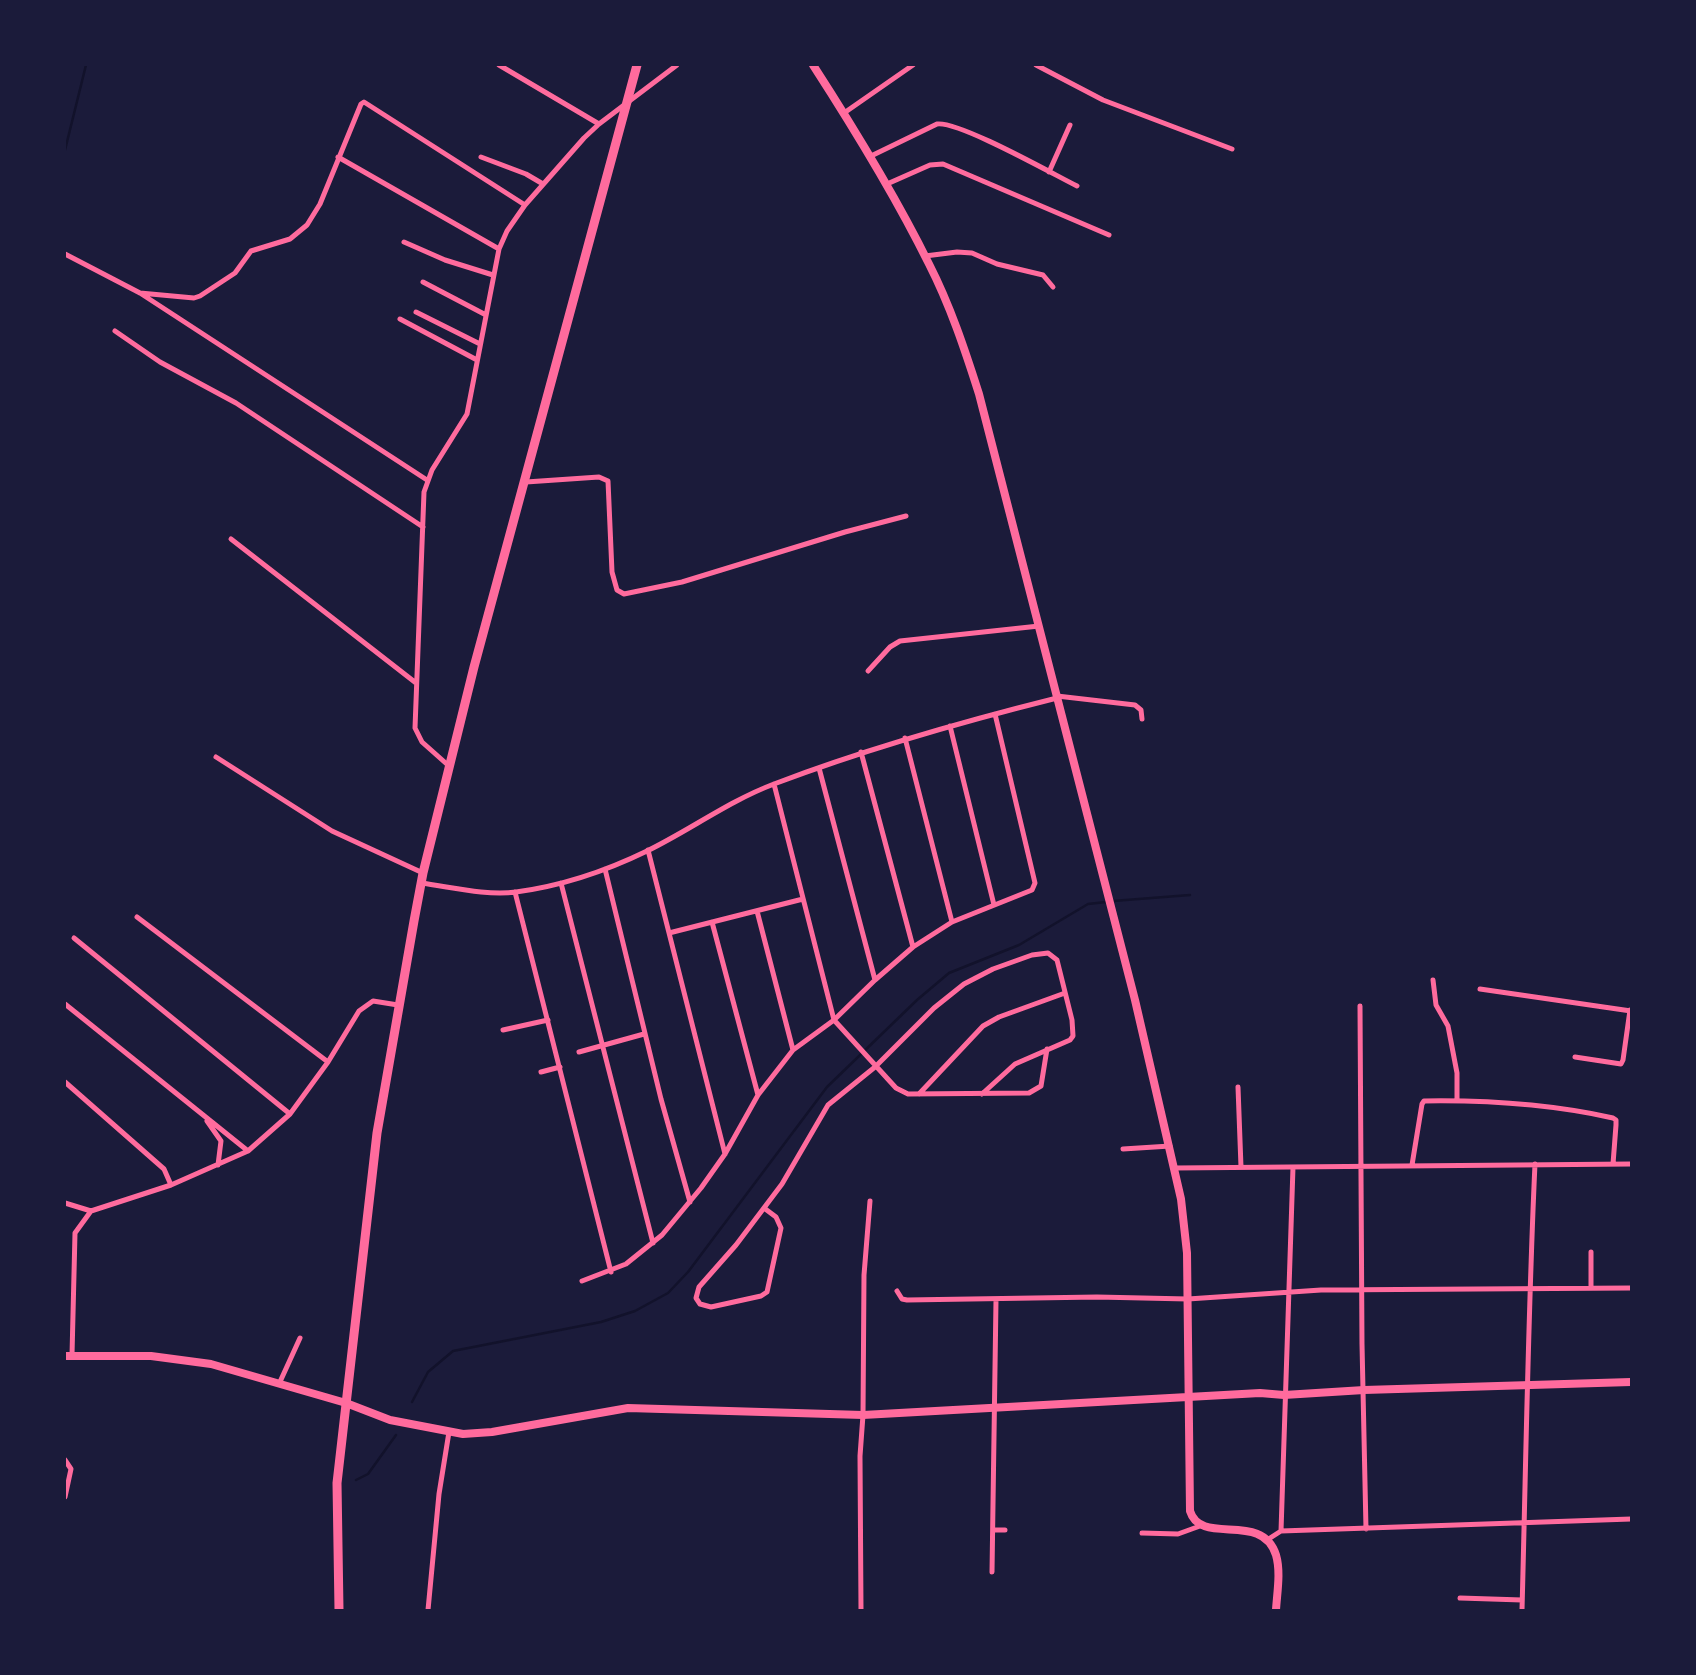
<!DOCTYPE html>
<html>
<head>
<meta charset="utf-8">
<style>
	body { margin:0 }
	#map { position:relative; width:1696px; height:1675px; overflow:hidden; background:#1b1b3a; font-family:Poppins,sans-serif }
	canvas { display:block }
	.frame { position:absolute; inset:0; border:66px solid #1b1b3a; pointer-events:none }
</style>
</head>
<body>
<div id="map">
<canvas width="1696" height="1675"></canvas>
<div class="frame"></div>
</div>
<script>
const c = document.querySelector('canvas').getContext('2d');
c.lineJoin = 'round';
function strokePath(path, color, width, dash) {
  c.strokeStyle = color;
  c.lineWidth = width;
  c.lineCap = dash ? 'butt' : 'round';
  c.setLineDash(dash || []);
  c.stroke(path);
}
const stream = new Path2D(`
	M65,150L86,65
	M1113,901L1190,895
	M412,1402L428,1372L453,1351L601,1322L635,1311L668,1293L688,1272L827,1087L917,1000L949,973L1019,945L1088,904L1106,902
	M356,1480L368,1474L396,1435`);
const minor = new Path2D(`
	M499,65L599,124
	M1036,65L1103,100L1232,149
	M844,113L913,65
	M871,156L937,124C959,121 1051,173 1077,186
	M338,157L499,249
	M481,157L526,174L543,184
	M1049,172L1070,125
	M887,184L930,165L943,164L1109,235
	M404,242L445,260L493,275
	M65,254L140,293L427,480
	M925,256L957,252L972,253L997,264L1043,275L1053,287
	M423,282L486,315
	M140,293L194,298L200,296L235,273L251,251L290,239L307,225L320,204L361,104L364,102L525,205
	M416,312L480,344
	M400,319L477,360
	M115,331L160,362L236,403L423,527
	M526,482L599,477L608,481L612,572L617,590L624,594L682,582L845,532L906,516
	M231,539L416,683
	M868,671L890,647L900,641L1039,626
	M1057,696L1135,705L1141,710L1142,719
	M950,726L994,905
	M905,738L952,922
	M861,752L913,947
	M216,757L332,831L423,873
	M449,766L422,742L415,728L424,492L432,470L467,414L499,249L507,231L525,205L584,138L599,124L677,65
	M819,768L875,980
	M774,784L834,1020L896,1088L908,1094L1029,1093L1041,1086L1047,1049
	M648,850L725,1154
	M605,869L661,1099L690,1202
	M421,883C451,887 486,896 516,892C561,886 606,871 647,851C690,830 729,801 774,784C866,749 961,722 1057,698
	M561,883L653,1243
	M515,892L611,1272
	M757,911L793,1050
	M137,917L328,1062
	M712,922L758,1095
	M669,933L803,899
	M74,938L290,1114
	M1433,980L1436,1005L1448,1026L1457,1073V1100
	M1480,989L1631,1011
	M65,1004L248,1151
	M1360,1006L1362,1344L1366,1529
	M503,1030L548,1020
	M579,1052L644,1034
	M1575,1057L1621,1064L1623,1060L1630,1010
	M541,1072L560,1067
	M65,1082L164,1169L171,1185
	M1238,1087L1241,1167
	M919,1094L983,1026L999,1017L1065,993
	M207,1121L221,1141L218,1165
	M1123,1149L1170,1146
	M1412,1165L1422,1104L1424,1101C1488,1100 1550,1104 1613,1118L1616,1120V1125L1613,1164
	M1175,1168L1631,1164
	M65,1203L91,1211
	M764,1208L776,1217L781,1228L767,1292L761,1296L711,1307L700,1304L696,1298L699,1287L736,1245L782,1184L828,1105L875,1067L934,1008L964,984L993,969L1032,955L1048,953L1057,960L1072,1020L1073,1036L1070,1040L1015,1064L982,1094
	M582,1281L626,1264L662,1235L701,1188L725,1154L758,1095L793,1050L834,1020L875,980L913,947L952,922L1032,890L1035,883L995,714
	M1591,1288V1252
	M897,1291L902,1299L907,1300L1097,1297L1188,1299L1321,1290L1631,1288
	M72,1355L75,1233L91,1211L171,1185L248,1151L290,1114L328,1062L359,1011L373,1001L398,1005
	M279,1384L300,1338
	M65,1460L71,1469L65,1497
	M993,1530H1005
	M1281,1531L1293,1167
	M1142,1533L1178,1534L1200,1526
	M1267,1540L1281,1531L1631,1519
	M992,1572L996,1300
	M1460,1598L1522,1600
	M428,1610L439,1494L449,1432
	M861,1610L860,1456L863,1415L864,1275L870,1201
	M1522,1610C1526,1461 1528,1312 1535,1164`);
const secondary = new Path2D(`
	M813,65C855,130 895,195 929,264C950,305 965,350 979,394L1135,1000L1181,1199L1187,1253L1190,1511C1201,1547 1262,1510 1276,1555C1281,1572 1277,1593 1276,1610
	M65,1356H151L211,1364L346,1403L390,1420L463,1434L492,1432L628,1408L863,1415L1260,1393L1284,1395L1364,1390L1631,1382`);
const trunk = new Path2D(`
	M339,1610L337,1483L377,1133L414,921L423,873L474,667L637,65`);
strokePath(stream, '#12122b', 2.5);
strokePath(minor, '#ff6b9d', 5);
strokePath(secondary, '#ff6b9d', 8);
strokePath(trunk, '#ff6b9d', 9);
</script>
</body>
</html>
